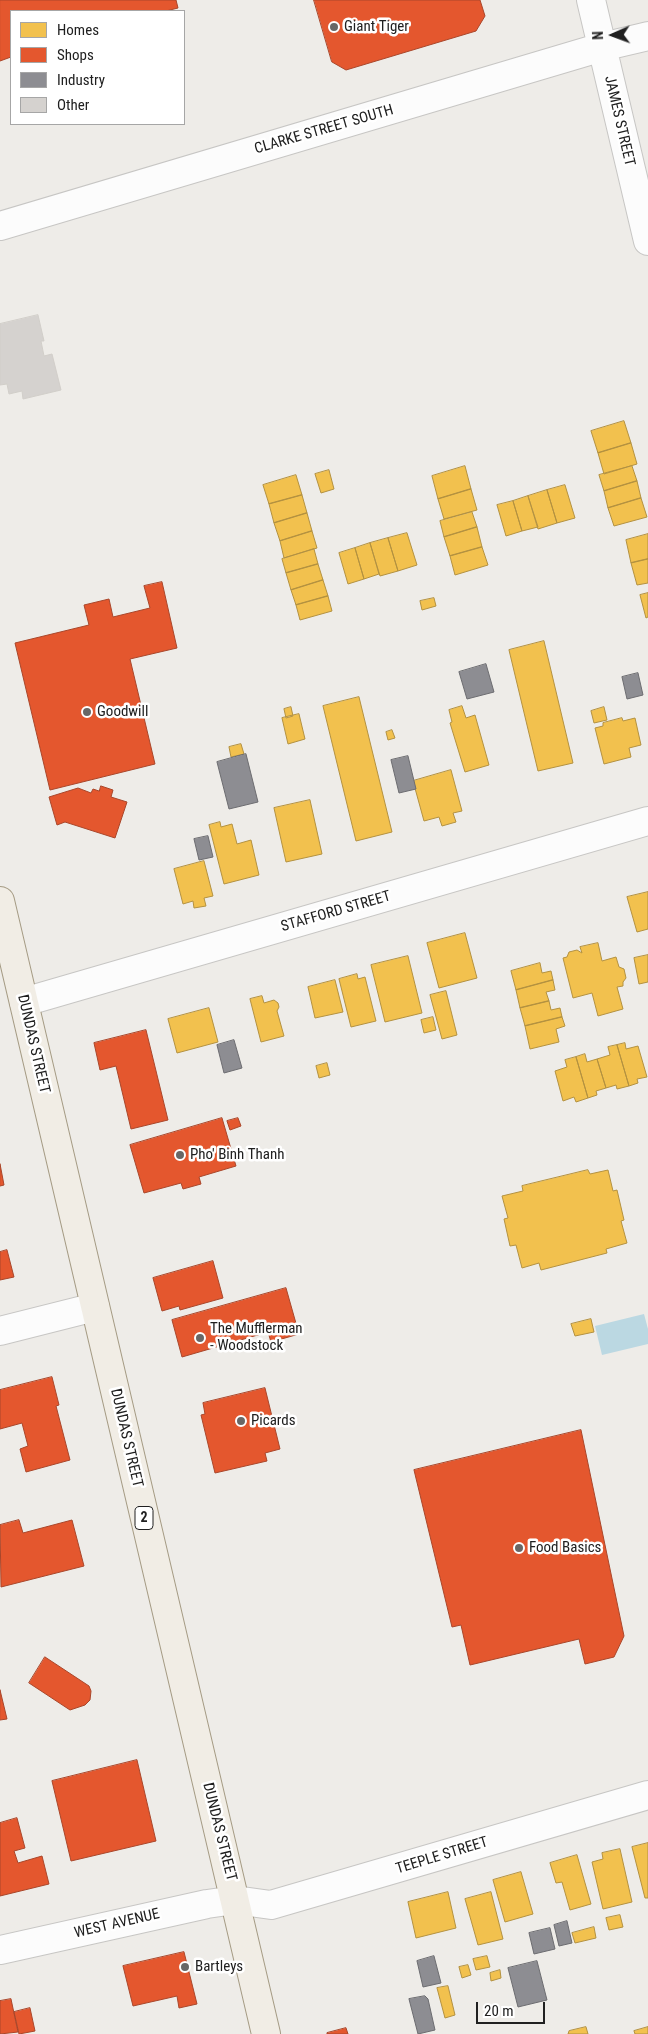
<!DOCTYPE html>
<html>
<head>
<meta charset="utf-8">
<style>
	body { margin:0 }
	#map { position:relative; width:648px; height:2034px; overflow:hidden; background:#eeece8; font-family:"Roboto Condensed",sans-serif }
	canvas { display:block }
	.legend { position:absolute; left:10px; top:10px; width:175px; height:115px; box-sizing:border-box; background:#fff; border:1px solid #a6a6a6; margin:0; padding:6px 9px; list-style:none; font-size:15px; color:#202020 }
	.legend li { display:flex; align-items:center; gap:10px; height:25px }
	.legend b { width:25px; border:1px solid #a6a6a6 }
	.north { position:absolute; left:588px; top:10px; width:50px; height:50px; -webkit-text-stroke:4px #fff; paint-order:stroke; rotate:268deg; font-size:14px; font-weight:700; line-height:20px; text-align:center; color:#202020 }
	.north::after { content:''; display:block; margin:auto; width:18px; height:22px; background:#202020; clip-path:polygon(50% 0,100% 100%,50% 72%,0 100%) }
	.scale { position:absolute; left:476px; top:2002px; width:69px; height:22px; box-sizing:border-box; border:2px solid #202020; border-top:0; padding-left:6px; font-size:15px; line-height:18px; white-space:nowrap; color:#202020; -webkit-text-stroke:4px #fff; paint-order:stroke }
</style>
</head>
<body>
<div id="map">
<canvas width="648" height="2034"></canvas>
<ul class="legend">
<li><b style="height:14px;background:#f2c14e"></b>Homes</li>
<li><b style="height:14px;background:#e4572e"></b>Shops</li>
<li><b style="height:14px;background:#8d8d92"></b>Industry</li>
<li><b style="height:14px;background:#d5d2cf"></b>Other</li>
</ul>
<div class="north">N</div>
<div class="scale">20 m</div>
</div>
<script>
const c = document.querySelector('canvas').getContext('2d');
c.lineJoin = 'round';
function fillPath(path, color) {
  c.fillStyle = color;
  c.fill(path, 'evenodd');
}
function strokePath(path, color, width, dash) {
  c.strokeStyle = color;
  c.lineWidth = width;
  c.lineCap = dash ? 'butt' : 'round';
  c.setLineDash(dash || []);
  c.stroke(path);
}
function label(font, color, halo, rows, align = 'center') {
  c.font = font + ' "Roboto Condensed",sans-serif';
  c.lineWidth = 5;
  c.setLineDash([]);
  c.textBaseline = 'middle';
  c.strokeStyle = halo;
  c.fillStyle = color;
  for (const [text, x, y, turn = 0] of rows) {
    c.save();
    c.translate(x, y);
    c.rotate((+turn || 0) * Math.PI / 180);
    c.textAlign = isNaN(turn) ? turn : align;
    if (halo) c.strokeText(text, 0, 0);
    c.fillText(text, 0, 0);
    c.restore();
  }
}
const water = new Path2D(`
	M644,1314L648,1329V1344L602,1355L595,1326Z`);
const homes = new Path2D(`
	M624,421L631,443L598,453L591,431Z
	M631,443L637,464L604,474L598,453Z
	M465,466L471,489L438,499L432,476Z
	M632,466L637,481L604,491L599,475Z
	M329,470L334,489L321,493L315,474Z
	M296,475L302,495L269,504L263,485Z
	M637,481L641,498L608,508L604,491Z
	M565,485L575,518L557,523L547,490Z
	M471,489L477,510L444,519L438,499Z
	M547,490L557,523L538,529L528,496Z
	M302,495L307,513L274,523L269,504Z
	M528,496L538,527L522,531L513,501Z
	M641,498L647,517L614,526L608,508Z
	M513,501L522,531L506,536L497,505Z
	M472,512L477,527L444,537L440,521Z
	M307,513L312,531L280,541L274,523Z
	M477,527L482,547L450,556L444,537Z
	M312,531L317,548L284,558L280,541Z
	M407,533L417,565L398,571L388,538Z
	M648,534V559L631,563L626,540Z
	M388,538L398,571L380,576L370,543Z
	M370,543L379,574L364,579L355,548Z
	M482,547L488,565L455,575L450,556Z
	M355,548L364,579L348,584L339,553Z
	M314,549L318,564L286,573L282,559Z
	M648,559V583L637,585L631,563Z
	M318,564L323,580L291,590L286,573Z
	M323,580L328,596L296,605L291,590Z
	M648,593V617L646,618L640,595Z
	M328,596L332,611L300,620L296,605Z
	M434,598L436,606L422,610L420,601Z
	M544,641L573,763L538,771L509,650Z
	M359,697L392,832L356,841L323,706Z
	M462,706L466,718L475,715L489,765L465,772L450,723L452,722L449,710Z
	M291,707L293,716L286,718L284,709Z
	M604,707L607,720L594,723L591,711Z
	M299,714L305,739L288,744L282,718Z
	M622,718L623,721L635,718L641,745L629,748L631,757L604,764L595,728L603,726V723Z
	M392,730L395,738L388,740L386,732Z
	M241,744L244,754L231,757L229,747Z
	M451,770L462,811L453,813L456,822L442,826L439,817L424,821L413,781Z
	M310,800L322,854L286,862L274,808Z
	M220,822L221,827L232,824L237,844L251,840L259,875L224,884L209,825Z
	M204,861L213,896L204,898L206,906L194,908L193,901L183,904L174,869Z
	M648,892V929L637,932L627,897Z
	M465,933L477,978L439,988L427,943Z
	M598,943L602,961L616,957L619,967L624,969L626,978L623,982V986L617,987L623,1009L598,1016L592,993L573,998L563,958L567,957L569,952L577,950L582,953L580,947Z
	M648,955V982L639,984L634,958Z
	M408,956L422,1013L385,1022L371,965Z
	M540,963L542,973L551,971L553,980L516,990L511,971Z
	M357,974L358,979L365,977L376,1021L351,1027L339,979Z
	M335,980L343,1012L315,1018L308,987Z
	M553,980L555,990L546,992L549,1001L520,1008L516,990Z
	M446,991L457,1035L442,1039L430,995Z
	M262,996L264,1003L274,1000L278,1003L279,1007L277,1011L284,1036L261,1042L250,999Z
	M549,1001L551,1010L560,1008L562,1017L525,1026L520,1008Z
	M209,1008L218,1042L177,1053L168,1019Z
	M433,1017L436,1030L424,1033L421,1020Z
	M562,1017L565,1026L556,1029L559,1042L530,1049L525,1026Z
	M625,1043L626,1049L638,1046L647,1077L637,1079L638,1083L629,1086L617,1045Z
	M617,1045L629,1086L617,1089L616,1085L606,1088L597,1059L610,1055L608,1047Z
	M585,1054L587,1062L597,1059L606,1088L596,1091L597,1095L588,1098L576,1057Z
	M576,1057L588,1098L576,1102L574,1097L563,1101L555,1071L567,1067L565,1060Z
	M327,1063L330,1075L319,1078L316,1066Z
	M588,1170L590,1174L608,1170L613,1191L617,1190L624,1220L621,1221L627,1243L606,1249L607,1253L541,1270L539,1263L522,1268L516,1245L510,1246L504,1219L508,1218L502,1196L523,1191L522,1186Z
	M591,1319L594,1332L575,1336L571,1324Z
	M648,1843V1898H645L632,1847Z
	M620,1849L632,1902L603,1909L592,1862L603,1859L602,1853Z
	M577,1855L591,1904L570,1910L562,1882L556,1883L550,1863Z
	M521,1872L533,1914L505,1922L493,1880Z
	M448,1892L456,1928L416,1938L408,1902Z
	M491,1892L503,1939L478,1945L465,1899Z
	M620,1915L623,1927L609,1930L606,1918Z
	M594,1927L596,1938L575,1943L572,1933Z
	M487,1956L490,1967L476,1970L473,1959Z
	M468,1965L471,1975L462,1978L459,1967Z
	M500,1970L501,1978L491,1981L490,1973Z
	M448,1986L455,2015L445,2018L437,1988Z
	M586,2027L588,2034H568L569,2031Z
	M648,2027V2034H635L634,2031Z`);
const shops = new Path2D(`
	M0,0H176L178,8L166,11H11V57L0,61Z
	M314,0H480L485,16L476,31L346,70L332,62Z
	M162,582L177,648L130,659L155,764L50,790L15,643L89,625L84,605L109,599L113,617L150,608L144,586Z
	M101,786L113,790L111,797L127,802L115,838L65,822L57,825L49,797L78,788L91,793L93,789L99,791Z
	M146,1030L168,1120L131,1129L116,1066L100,1070L94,1043Z
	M222,1118L236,1166L199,1177L201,1184L183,1189L181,1183L144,1193L130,1145Z
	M238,1118L241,1126L230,1130L227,1121Z
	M0,1164L4,1185L0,1186Z
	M7,1250L14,1277L0,1280V1252Z
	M213,1261L223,1298L180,1310L179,1306L162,1311L153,1278Z
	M286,1288L299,1334L271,1342L268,1332L182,1357L172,1320Z
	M52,1377L59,1405L56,1406L70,1460L26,1472L20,1449L28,1446L22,1423L0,1429V1390Z
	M265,1388L280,1449L265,1453L267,1461L215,1473L201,1415L205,1414L203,1403Z
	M581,1430L624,1636L614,1657L585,1664L579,1639L470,1665L461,1625L452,1627L414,1470Z
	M19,1520L23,1533L72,1520L84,1566L1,1587L0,1525Z
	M45,1657L89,1686L91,1691L90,1700L85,1705L70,1710L29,1683Z
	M0,1690L7,1719L0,1720Z
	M137,1760L156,1841L71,1861L52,1781Z
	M17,1818L25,1848L14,1851L18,1863L42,1856L49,1884L0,1896V1823Z
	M184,1952L197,2004L179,2008L177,1996L133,2006L123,1966Z
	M11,1999L18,2032L0,2034V2001Z
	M30,2008L35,2031L19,2034L14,2012Z
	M346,2028L348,2034H327V2033Z`);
const industry = new Path2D(`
	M486,664L494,692L467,699L459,672Z
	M638,673L643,695L627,699L622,677Z
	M246,754L258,802L229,809L217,762Z
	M408,756L416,789L399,793L391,760Z
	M208,836L213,857L199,860L194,839Z
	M234,1040L242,1068L224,1073L217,1045Z
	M567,1921L572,1943L559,1946L554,1925Z
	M550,1928L555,1949L534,1954L529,1933Z
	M434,1956L441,1983L423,1987L417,1961Z
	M537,1961L547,2000L518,2007L508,1968Z
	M425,1996L428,1999L435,2030L418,2034L409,1999Z`);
const building = new Path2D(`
	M38,315L44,341H41L44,356L52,354L61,390L23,399L22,391L9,394L7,384L0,385V324Z`);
const minor = new Path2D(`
	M591,0L648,241
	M0,226L602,47L648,36
	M24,1002L648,821
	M0,1331L95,1307
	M0,1950L207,1904L235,1900L271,1905L648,1795`);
const major = new Path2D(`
	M0,901L266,2034`);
const markers = [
	[334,27,5,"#686766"],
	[87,712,5,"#686766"],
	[180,1155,5,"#686766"],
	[200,1338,5,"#686766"],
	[241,1421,5,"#686766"],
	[519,1548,5,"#686766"],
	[185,1967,5,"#686766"]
];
const shields = [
	[144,1518,18]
];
const shieldNames = [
	["2",144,1518]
];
const poiNames = [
	["Giant Tiger",344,27],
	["Goodwill",97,712],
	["Pho' Binh Thanh",190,1155],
	["The Mufflerman",210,1329],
	["- Woodstock",210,1346],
	["Picards",251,1421],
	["Food Basics",529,1548],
	["Bartleys",195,1967]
];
const streetNames = [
	["JAMES STREET",619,121,77],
	["CLARKE STREET SOUTH",324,130,-16],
	["STAFFORD STREET",336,912,-16],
	["DUNDAS STREET",33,1044,77],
	["DUNDAS STREET",126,1438,77],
	["DUNDAS STREET",219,1832,76],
	["TEEPLE STREET",442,1856,-17],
	["WEST AVENUE",117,1924,-13]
];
fillPath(water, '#bbd8e2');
fillPath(homes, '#f2c14e');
strokePath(homes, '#b39140', 1);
fillPath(shops, '#e4572e');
strokePath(shops, '#a9462a', 1);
fillPath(industry, '#8d8d92');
strokePath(industry, '#6c6c70', 1);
fillPath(building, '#d5d2cf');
strokePath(building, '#d1cec9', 1);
strokePath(minor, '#c7c6c4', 30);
strokePath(major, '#a59b84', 30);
strokePath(minor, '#fcfcfc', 28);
strokePath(major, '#f1ede5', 28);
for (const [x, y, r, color] of markers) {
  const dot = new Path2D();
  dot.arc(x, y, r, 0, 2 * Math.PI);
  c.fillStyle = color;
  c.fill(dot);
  strokePath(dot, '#fff', 2);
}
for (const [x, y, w] of shields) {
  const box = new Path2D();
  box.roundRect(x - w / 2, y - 11.5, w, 23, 4);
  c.fillStyle = '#fff';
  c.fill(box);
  strokePath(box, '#202020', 1);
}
label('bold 14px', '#202020', null, shieldNames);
label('15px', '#202020', '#fff', poiNames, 'left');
label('15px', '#202020', '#fff', streetNames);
</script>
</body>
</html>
